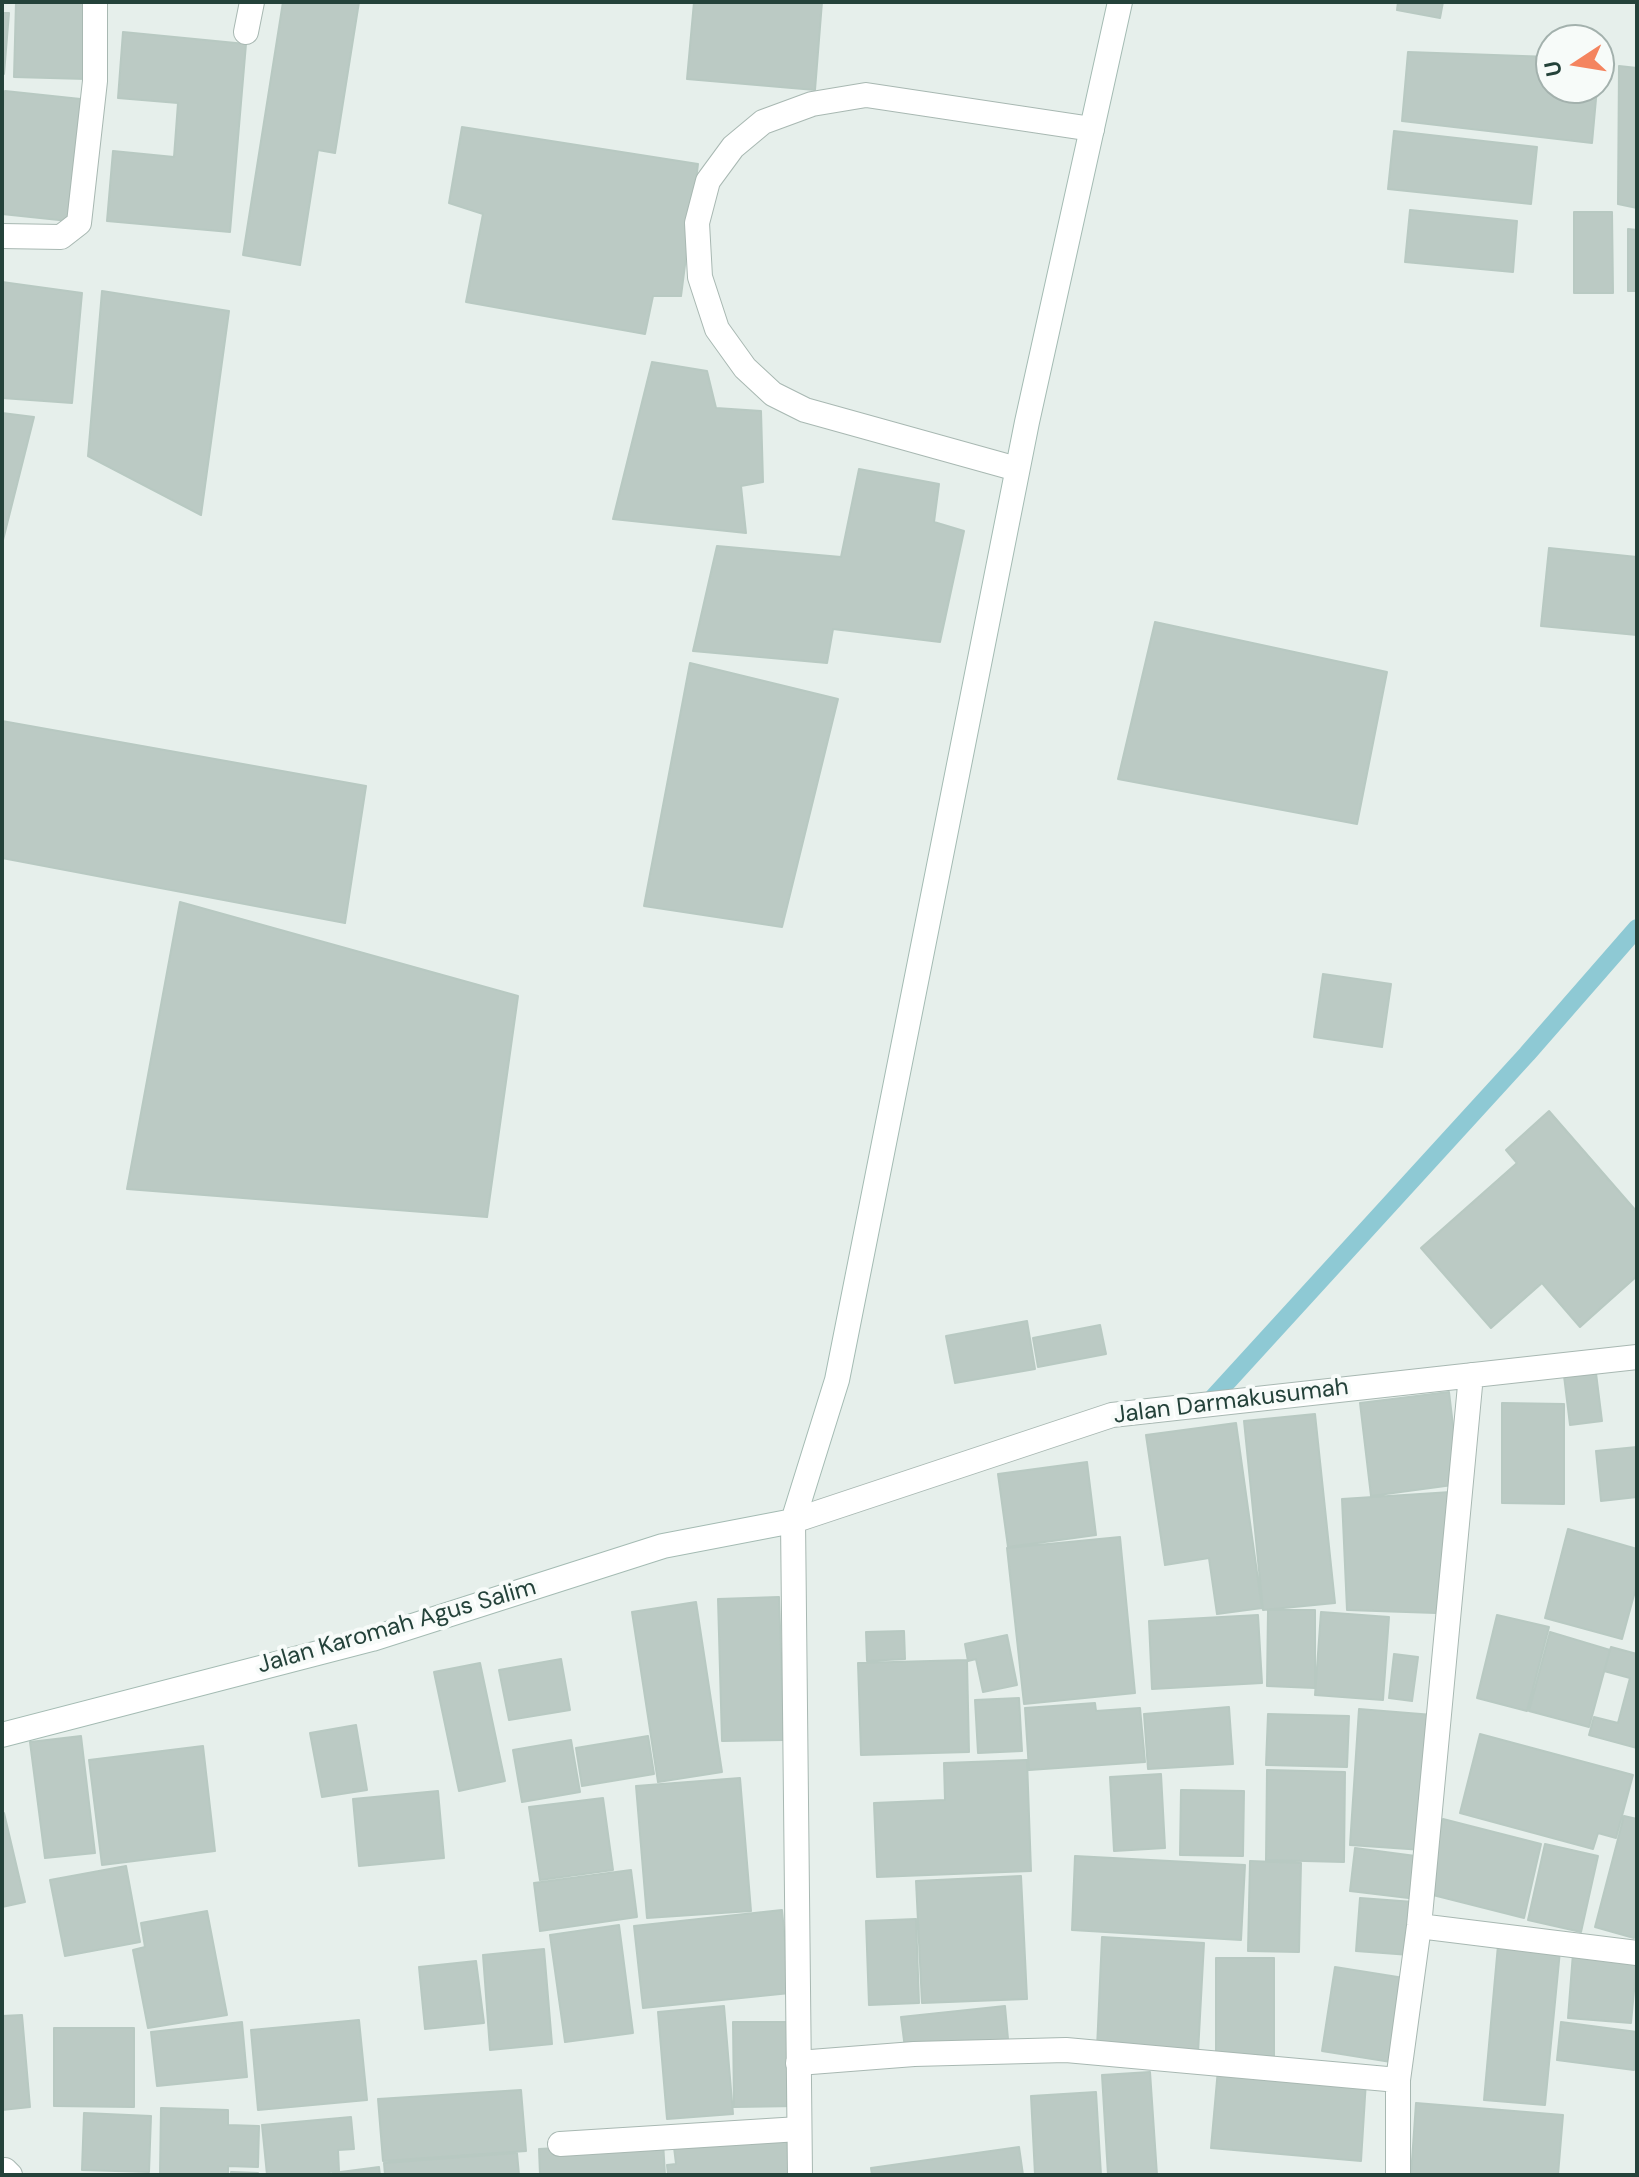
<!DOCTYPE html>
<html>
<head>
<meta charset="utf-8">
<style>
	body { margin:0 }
	#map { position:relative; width:1639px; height:2177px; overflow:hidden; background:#e6efeb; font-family:"DM Sans",sans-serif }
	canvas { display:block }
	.frame { position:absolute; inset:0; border:4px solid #24423a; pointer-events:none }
	.north { position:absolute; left:1535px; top:24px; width:80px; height:80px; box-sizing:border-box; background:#f7fbf9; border:2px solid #a3b1ad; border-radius:50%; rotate:258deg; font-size:22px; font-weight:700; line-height:32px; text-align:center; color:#24423a }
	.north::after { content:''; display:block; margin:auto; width:28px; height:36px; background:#f4845f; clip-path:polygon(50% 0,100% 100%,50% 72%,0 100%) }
</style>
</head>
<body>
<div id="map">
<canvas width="1639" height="2177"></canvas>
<div class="frame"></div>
<div class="north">U</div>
</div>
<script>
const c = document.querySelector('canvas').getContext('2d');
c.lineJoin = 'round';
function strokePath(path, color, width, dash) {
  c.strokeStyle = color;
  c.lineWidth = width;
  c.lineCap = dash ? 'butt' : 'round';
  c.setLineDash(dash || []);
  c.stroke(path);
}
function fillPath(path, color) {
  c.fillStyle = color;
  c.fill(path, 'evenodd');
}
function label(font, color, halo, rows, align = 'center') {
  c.font = font + ' "DM Sans",sans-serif';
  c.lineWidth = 8;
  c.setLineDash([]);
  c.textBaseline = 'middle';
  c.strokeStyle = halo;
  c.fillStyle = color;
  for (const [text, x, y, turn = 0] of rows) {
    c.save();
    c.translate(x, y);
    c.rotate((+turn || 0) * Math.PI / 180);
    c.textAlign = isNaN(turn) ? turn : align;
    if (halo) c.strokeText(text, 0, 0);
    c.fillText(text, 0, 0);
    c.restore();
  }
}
const stream = new Path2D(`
	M1209,1402L1527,1054L1637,928`);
const building = new Path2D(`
	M16,2H88L86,79L14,77Z
	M283,2H359L335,153L318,150L300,265L243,255Z
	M694,2H822L815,90L687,79Z
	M1398,2H1443L1440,18L1397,10Z
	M2,13H9L4,74H2Z
	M123,32L246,44L230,232L107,221L113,151L174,157L178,103L118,98Z
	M1408,52L1551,57V88H1597L1592,143L1402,121Z
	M1619,66L1637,68V208L1618,204Z
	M5,91L90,100L78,222L2,214V117Z
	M462,127L698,164L681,296H653L645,334L466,302L483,214L449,203Z
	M1394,131L1537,147L1531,204L1388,189Z
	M1410,210L1517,221L1513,272L1405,262Z
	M1574,212H1612L1613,293H1574Z
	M1628,229L1637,230V291H1628Z
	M2,282L82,293L72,403L2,398Z
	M102,291L229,311L201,515L88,456Z
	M652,362L707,371L716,408L761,411L763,482L741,486L746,533L613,519Z
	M2,413L34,417L2,544Z
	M859,469L939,484L934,522L964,531L940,642L833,629L827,663L693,651L717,546L841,557Z
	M1549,548L1637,557V635L1541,626Z
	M1155,622L1387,672L1357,824L1118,779Z
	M690,663L838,699L782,927L644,906Z
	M2,721L366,786L345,923L2,858Z
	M180,902L518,996L487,1217L127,1189Z
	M1323,974L1391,984L1382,1047L1314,1037Z
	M1549,1111L1637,1212V1276L1580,1327L1542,1283L1491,1328L1421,1248L1517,1163L1506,1150Z
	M1027,1321L1035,1369L955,1383L946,1336Z
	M1100,1325L1106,1354L1038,1367L1033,1338Z
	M1596,1373L1602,1421L1570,1425L1564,1376Z
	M1449,1392L1460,1484L1371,1496L1360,1403Z
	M1502,1403L1564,1404V1504L1502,1503Z
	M1315,1414L1335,1603L1263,1610L1244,1421Z
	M1236,1423L1262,1608L1217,1614L1209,1558L1165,1565L1146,1435Z
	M1637,1447V1497L1601,1501L1596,1451Z
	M1087,1462L1096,1535L1008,1547L998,1474Z
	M1451,1492L1436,1613L1347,1610L1342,1499Z
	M1568,1529L1637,1549V1584L1622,1639L1545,1618Z
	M1120,1537L1135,1693L1024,1704L1007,1548Z
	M779,1597L784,1740L722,1741L718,1599Z
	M696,1602L722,1772L658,1782L632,1612Z
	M1268,1610H1315V1688L1267,1686Z
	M1321,1612L1389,1617L1383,1700L1315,1695Z
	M1258,1615L1262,1683L1152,1689L1149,1621Z
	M1497,1615L1549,1627L1527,1711L1477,1698Z
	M904,1631L905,1659L867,1661L866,1632Z
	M1550,1632L1610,1650L1589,1727L1529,1711Z
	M1007,1635L1017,1685L983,1692L976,1659L968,1661L965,1644Z
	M1611,1647L1637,1654V1748L1589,1735L1594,1717L1618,1723L1630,1678L1604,1671Z
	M1394,1654L1418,1657L1412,1701L1389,1698Z
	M561,1659L570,1710L509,1720L499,1670Z
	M967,1660L969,1752L861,1755L858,1663Z
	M480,1663L505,1781L459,1791L434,1672Z
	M1019,1698L1022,1751L978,1753L975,1700Z
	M1095,1703L1096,1711L1140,1708L1145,1762L1029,1770L1025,1708Z
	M1229,1707L1233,1764L1148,1769L1144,1714Z
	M1359,1709L1433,1715L1423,1850L1350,1845Z
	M1268,1714L1349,1716L1347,1767L1266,1765Z
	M356,1725L367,1790L322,1797L310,1733Z
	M1480,1734L1633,1775L1616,1838L1598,1833L1593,1849L1460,1813Z
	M81,1736L95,1853L45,1858L30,1742Z
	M648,1736L654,1774L582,1786L576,1748Z
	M571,1740L580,1792L522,1802L513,1750Z
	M203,1746L215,1851L102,1865L89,1760Z
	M1027,1760L1031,1871L877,1877L874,1803L945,1800L944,1763Z
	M1267,1770L1345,1772L1344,1862L1266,1860Z
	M1161,1774L1165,1848L1114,1851L1110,1777Z
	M740,1778L751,1911L647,1918L636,1786Z
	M1181,1790L1244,1791L1243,1856L1180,1855Z
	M438,1791L444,1858L359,1866L353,1799Z
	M603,1798L613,1870L540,1880L529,1807Z
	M4,1813L25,1902L2,1907V1814Z
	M1624,1816L1637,1819V1927L1634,1938L1595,1927Z
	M1443,1819L1541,1844L1524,1918L1425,1893Z
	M1545,1844L1598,1856L1581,1932L1528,1920Z
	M1355,1848L1423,1857L1417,1899L1350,1891Z
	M1075,1856L1245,1865L1241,1940L1072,1930Z
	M1250,1861L1301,1863L1299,1952L1248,1951Z
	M126,1866L140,1942L65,1956L50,1880Z
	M631,1870L637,1917L540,1931L534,1883Z
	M1021,1876L1027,1999L922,2003L916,1881Z
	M1360,1898L1414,1902L1410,1955L1356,1951Z
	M782,1910L790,1993L643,2008L634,1926Z
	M207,1911L227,2015L148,2028L133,1950L145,1947L141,1923Z
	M916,1919L919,2003L869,2005L866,1921Z
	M619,1925L633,2033L565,2042L550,1935Z
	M1102,1937L1204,1943L1198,2053L1097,2048Z
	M1498,1945L1560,1951L1545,2105L1484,2100Z
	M544,1949L552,2044L490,2050L483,1955Z
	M1573,1953L1637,1959L1631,2023L1568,2018Z
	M1216,1958H1274V2058L1216,2057Z
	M476,1961L484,2023L425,2029L419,1967Z
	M1335,1967L1404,1978L1391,2062L1322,2051Z
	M724,2006L733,2114L667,2119L658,2012Z
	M1005,2006L1008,2039L905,2048L901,2017Z
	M22,2015L30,2107L2,2110V2016Z
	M359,2020L367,2100L258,2110L251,2030Z
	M242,2022L247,2077L157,2086L151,2032Z
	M733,2022H795L797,2106L734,2107Z
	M1561,2022L1637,2032L1634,2070L1557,2060Z
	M54,2028H134V2107L54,2106Z
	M1218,2069L1366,2081L1361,2161L1211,2148Z
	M1150,2072L1157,2175H1108L1102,2075Z
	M521,2090L526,2151L383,2161L378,2099Z
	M1096,2092L1101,2175H1035L1031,2096Z
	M1416,2103L1563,2115L1558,2175H1411Z
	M161,2108L228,2110V2125L259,2126L258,2167L228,2166V2175H160Z
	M84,2113L151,2116L149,2172L82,2170Z
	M351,2117L354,2149L338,2150L339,2171L329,2172V2175H267L262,2125Z
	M786,2131L789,2175H668L667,2165L676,2164L673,2139Z
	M663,2142L665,2175H540L539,2149Z
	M1019,2147L1023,2175H872L871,2168Z
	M517,2153L519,2175H385L384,2163Z
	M379,2167L380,2175H333V2173Z
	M231,2172L258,2173V2175H231Z`);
const minor = new Path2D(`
	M246,32L252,2
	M2,236L61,237L79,223L95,81V2
	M1017,469L805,410L773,394L745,368L717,329L700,277L697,223L708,181L733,147L763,122L812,104L866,95L1092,129
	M793,1521L1112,1415L1637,1357
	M1419,1926L1637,1953
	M798,2063L914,2054L1066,2050L1398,2080
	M560,2144L799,2129
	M5,2170L10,2175
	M1398,2175V2080L1419,1926L1471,1375`);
const tertiary = new Path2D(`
	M793,1521L800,2175`);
const secondary = new Path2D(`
	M2,1735L372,1639L663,1546L793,1521L837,1380L1027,422L1120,2`);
const streetNames = [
	["Jalan Darmakusumah",1231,1402,-7],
	["Jalan Karomah Agus Salim",397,1627,-16]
];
strokePath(stream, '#8ec9d4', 18);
fillPath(building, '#bbcac4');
strokePath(building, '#b8c9c2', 2);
strokePath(minor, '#a8b8b2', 26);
strokePath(tertiary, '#a8b8b2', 26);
strokePath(secondary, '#a4bbb3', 26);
strokePath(minor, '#fff', 24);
strokePath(tertiary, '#fff', 24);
strokePath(secondary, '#fff', 24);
label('24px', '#24423a', '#f7fbf9', streetNames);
</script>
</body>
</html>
